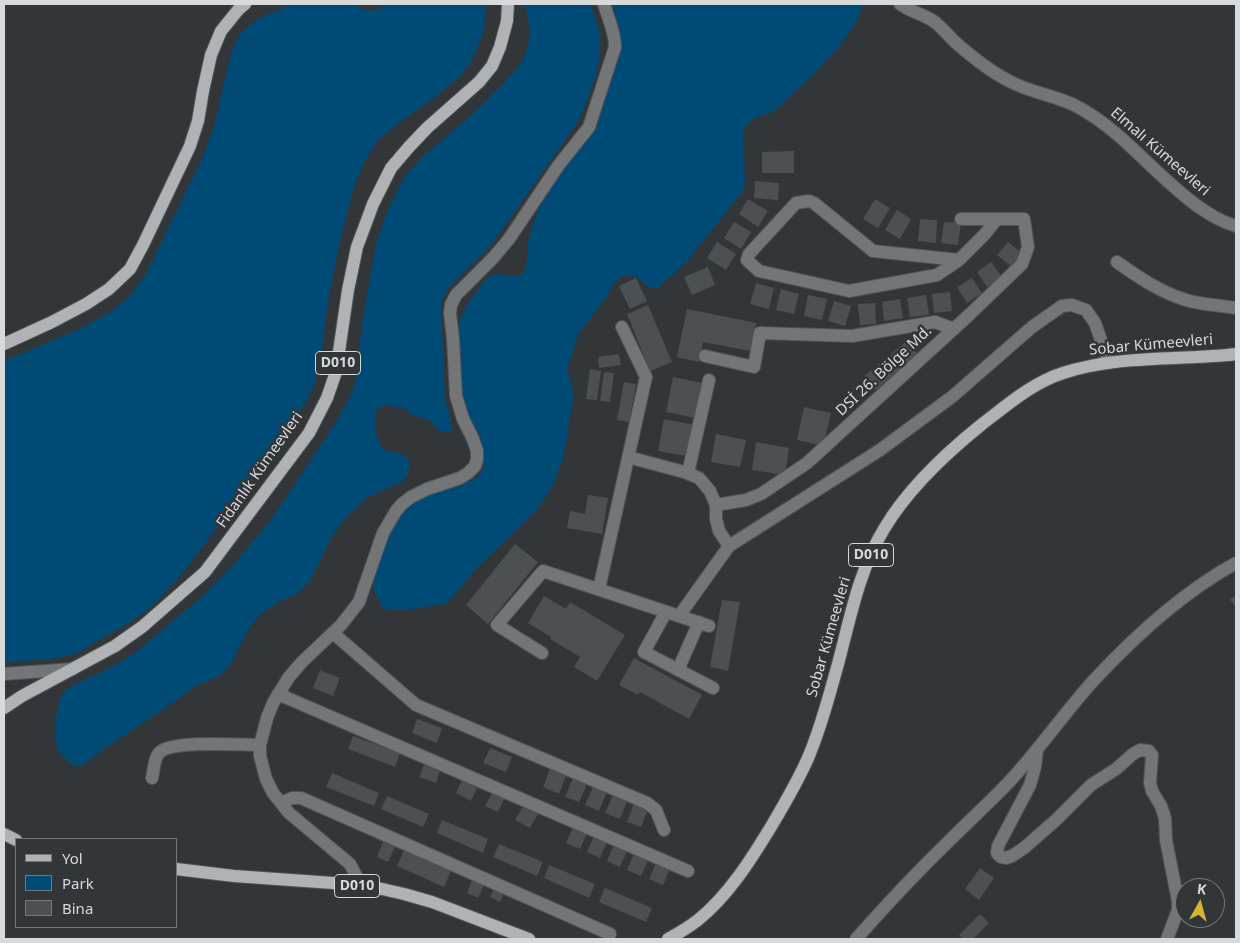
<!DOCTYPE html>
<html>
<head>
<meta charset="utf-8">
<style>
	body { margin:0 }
	#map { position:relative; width:1240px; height:943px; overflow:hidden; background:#333639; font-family:"Noto Sans",sans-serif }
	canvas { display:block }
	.frame { position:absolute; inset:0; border:5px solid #d7d9db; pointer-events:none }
	.legend { position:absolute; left:15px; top:838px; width:162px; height:90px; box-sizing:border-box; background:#333639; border:1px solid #75777a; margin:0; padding:6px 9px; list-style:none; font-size:15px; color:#d7d9db }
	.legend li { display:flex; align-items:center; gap:10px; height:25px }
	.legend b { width:25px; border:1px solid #75777a }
	.north { position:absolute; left:1175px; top:878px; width:50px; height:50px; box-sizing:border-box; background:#333639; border:1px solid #75777a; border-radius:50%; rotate:7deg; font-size:14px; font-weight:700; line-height:20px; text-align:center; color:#d7d9db }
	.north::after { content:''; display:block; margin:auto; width:18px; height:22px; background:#d7b434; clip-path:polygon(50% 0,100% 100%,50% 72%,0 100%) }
</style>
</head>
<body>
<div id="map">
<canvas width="1240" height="943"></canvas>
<div class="frame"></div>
<ul class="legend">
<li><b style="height:6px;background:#b0b3b6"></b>Yol</li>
<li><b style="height:14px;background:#004b76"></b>Park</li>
<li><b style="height:14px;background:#4d5053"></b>Bina</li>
</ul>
<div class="north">K</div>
</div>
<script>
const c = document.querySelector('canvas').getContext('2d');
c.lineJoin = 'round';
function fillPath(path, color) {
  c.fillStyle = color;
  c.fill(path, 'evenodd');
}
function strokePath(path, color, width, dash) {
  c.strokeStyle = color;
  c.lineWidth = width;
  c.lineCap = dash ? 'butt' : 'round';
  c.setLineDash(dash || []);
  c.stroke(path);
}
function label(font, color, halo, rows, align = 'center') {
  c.font = font + ' "Noto Sans",sans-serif';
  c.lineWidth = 5;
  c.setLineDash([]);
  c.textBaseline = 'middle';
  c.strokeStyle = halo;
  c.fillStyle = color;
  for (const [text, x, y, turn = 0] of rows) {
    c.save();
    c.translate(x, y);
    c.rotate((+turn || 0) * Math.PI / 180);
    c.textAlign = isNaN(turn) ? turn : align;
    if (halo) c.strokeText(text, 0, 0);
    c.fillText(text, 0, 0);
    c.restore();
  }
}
const green = new Path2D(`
	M293,4H355C364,12 377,13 386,4H486L484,31L474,56L464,72L443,91L400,122L379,139L364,162L354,188L342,231L327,306L321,361L312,390L289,431L182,574L151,607L130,622L75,654L57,658L4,663V361L82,328L113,310L129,297L146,274L201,161L214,127L231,54L240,34L256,20L282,8Z
	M525,4H589C592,11 596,18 598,26C606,57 591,91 579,120L490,247L465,271L447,290L441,304L445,398L450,417L452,431H439L431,421L413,415L404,408L385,405L376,410C373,425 375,437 384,450L402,454L410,462L408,474L403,481L366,498L345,518L332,537L309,582L298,593L279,602L259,615L249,628L230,665L219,676L197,685L171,704L98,753L83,765L73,766L58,750L56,740L55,725L57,712L60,699L65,690L82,681L117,664L135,653L206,593L233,565L266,526L283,502L336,422L351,395L355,383L363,318L376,243L387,212L404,177L423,156L474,113L504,83L522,62L529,42V25Z
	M613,4H863C861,10 859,16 856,22C837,55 807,79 781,106L772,112L758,116L749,122L744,130L743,138L745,183L742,192L687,261L657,289L648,287L641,280L632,275L623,276L613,284L606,298L578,334L567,370L571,382L574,394L563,459L552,487L536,511L476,569L451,599L444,604L406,610H391L383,608L374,591L373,582L383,548L395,522L404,509L417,498L454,485L470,481L479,476L483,468L482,455L465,410L462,392L459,340V322L469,301L488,277L497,274L508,276H520L524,271L527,262L528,242L538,210L557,178L577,150L616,25Z`);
const building = new Path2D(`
	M794,151V173H762V152Z
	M755,181L779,183L778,200L754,198Z
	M748,199L768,211L758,227L739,214Z
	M875,199L890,208L878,228L863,219Z
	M897,210L911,219L900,239L885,230Z
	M920,219L937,220L936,243L918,241Z
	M734,222L751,232L741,249L724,238Z
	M944,222L961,223L958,245L941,243Z
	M717,242L736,254L726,270L707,258Z
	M1008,242L1023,254L1012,267L997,255Z
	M991,262L1002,277L987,287L977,272Z
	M708,267L715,285L692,295L684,277Z
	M636,278L647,301L630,309L619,286Z
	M972,278L982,293L967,303L957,287Z
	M756,283L774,288L769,309L750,304Z
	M781,289L799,294L794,314L776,310Z
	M950,292L952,311L934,313L932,294Z
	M808,295L827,299L822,320L804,316Z
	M926,295L929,315L910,317L907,298Z
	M900,299L903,318L884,321L882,302Z
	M834,301L851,306L845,326L828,321Z
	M875,303L876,324L860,325L858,304Z
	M648,305L672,362L650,371L627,314Z
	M687,309L756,323L751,351L703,342L699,362L677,357Z
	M907,341L919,355L876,390L864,376Z
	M619,354L621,365L599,368L598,357Z
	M590,369L601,371L597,400L586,399Z
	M604,372L614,373L610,402L600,401Z
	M673,377L702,383L695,418L666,412Z
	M624,382L636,384L629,422L617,420Z
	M804,407L831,413L823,446L797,440Z
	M664,419L694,425L687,456L658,451Z
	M716,434L746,440L740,467L711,462Z
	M756,442L789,448L785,475L752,470Z
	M588,495L608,498L602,534L567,528L570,511L585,514Z
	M515,544L538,562L488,624L466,605Z
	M1236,595V608L1230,599Z
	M544,596L566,609L570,602L625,635L597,681L574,667L580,657L550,639L551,637L528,623Z
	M722,600L740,602L728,671L710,667Z
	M634,658L702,695L689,719L640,692L638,695L619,685Z
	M320,670L340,678L333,696L313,688Z
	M417,719L442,728L437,743L412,733Z
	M353,736L400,753L395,767L348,749Z
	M490,748L512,757L506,772L483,763Z
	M424,765L440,771L436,783L419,777Z
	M550,769L566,775L559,794L543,787Z
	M332,773L379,793L374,806L326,787Z
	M573,778L587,784L579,802L565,797Z
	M462,780L477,788L471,801L456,793Z
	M593,787L607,792L599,811L585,805Z
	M492,793L504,799L498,812L485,806Z
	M613,795L627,801L620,819L605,813Z
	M387,796L429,814L423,827L381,809Z
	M634,803L648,809L641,827L627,822Z
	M523,806L538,814L530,828L515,820Z
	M442,820L488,839L483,853L437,833Z
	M573,827L587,833L580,849L566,843Z
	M594,836L607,842L600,858L587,852Z
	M383,842L395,847L388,862L377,857Z
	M499,844L543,862L537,876L493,857Z
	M614,845L627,851L620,867L607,861Z
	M404,850L451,871L444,887L397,866Z
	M634,854L648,860L641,876L627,870Z
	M656,863L670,869L663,885L649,879Z
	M549,865L595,884L589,898L544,878Z
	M980,868L994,878L979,900L965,889Z
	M472,880L484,885L478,898L467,893Z
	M605,888L652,908L646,922L599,902Z
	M494,889L504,893L500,902L490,897Z
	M980,914L989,923L973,939H963L959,935Z`);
const minor = new Path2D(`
	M900,4C912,13 925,14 936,23C943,29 949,36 955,42C972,57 991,72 1011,82C1030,92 1052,95 1072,104C1089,112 1105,124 1119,136C1145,159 1168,184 1196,205C1209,214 1221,222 1236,226
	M959,260L873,251L814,203L809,201L796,203L749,254L747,260L759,271L849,291L937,275L959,260L984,235L997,219
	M1117,262C1138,277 1160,292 1186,300C1202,305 1220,305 1236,308
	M705,356L754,367L760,333L852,336L935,322L954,329
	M628,457L684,472L699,478L710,491L716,505V519L719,531L729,546
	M688,473L709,380
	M716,505L746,500L761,494L807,463L969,315L1022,264L1028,247L1024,219H961
	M599,589L646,377L622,327
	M666,612L644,652L713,688
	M679,616L729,546L880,450L953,396L1032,327L1062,306L1072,305L1086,310L1095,323L1109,363
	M333,633L416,705L647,803L656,810L664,830
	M542,653L497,625L543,571L709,626
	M678,670L699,622
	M4,674L73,669
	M278,694L688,871
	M1037,750L1035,767L1030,785L998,846L997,853L1001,857L1006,858L1012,856L1024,848L1056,820L1091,785L1116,769L1133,754L1140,750L1149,751L1152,755L1150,783L1152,791L1161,806L1165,818L1166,840L1178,901V910L1167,939
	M152,778C154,770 154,757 160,752C174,740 239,745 260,745
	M281,803L292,798H301L610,934
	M362,887L350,864L289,813L273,793L266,779L260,756V745L267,718L273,703L289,677L302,662L341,625L359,602L383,533L396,511L402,504L411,497L427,489L460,478L468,473L475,466L477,459V451L473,439L463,419L456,396L453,339L450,313L451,305L456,295L493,258L509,239L558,166L589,127L615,47C615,32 608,18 604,4
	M856,939C886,905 917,872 950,840C969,821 990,802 1009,782C1039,750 1064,713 1094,680C1135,636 1183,592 1236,563`);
const major = new Path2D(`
	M4,344L52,322L86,304L109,289L130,269L143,245L190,146L198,121L203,91L211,55L221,31L238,10L245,4
	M4,708L22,696L115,646L142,627L205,572L309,433L327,398L336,372L348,290L357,247L373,204L391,168L409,147L427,128L479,82L492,66L500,47L507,21L508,4
	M4,834L16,840
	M176,869L234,876L333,883L382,889L404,894L432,902L529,939
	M668,939C679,933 689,927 698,920C729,895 752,858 772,825C785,803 798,781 808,758C821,728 829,696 838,664C850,619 859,570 884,529C907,490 945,454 981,425C1007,405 1032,383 1063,373C1106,359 1152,359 1196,357C1209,356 1223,356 1236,354`);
const shields = [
	[338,363,45],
	[871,555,45],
	[357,886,45]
];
const shieldNames = [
	["D010",338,363],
	["D010",871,555],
	["D010",357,886]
];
const streetNames = [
	["Elmalı Kümeevleri",1160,152,41],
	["Sobar Kümeevleri",1151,345,-5],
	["DSİ 26. Bölge Md.",884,371,-43],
	["Fidanlık Kümeevleri",260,470,-55],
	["Sobar Kümeevleri",829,637,-74]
];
fillPath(green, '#004b76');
fillPath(building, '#4d5053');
strokePath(minor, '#515356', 14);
strokePath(major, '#515356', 14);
strokePath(minor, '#737577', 12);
strokePath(major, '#b0b3b6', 12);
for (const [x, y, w] of shields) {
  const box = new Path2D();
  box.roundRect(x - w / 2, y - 11.5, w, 23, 4);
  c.fillStyle = '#333639';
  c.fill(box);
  strokePath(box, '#d7d9db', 1);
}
label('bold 14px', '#d7d9db', null, shieldNames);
label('15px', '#d7d9db', '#333639', streetNames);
</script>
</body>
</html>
